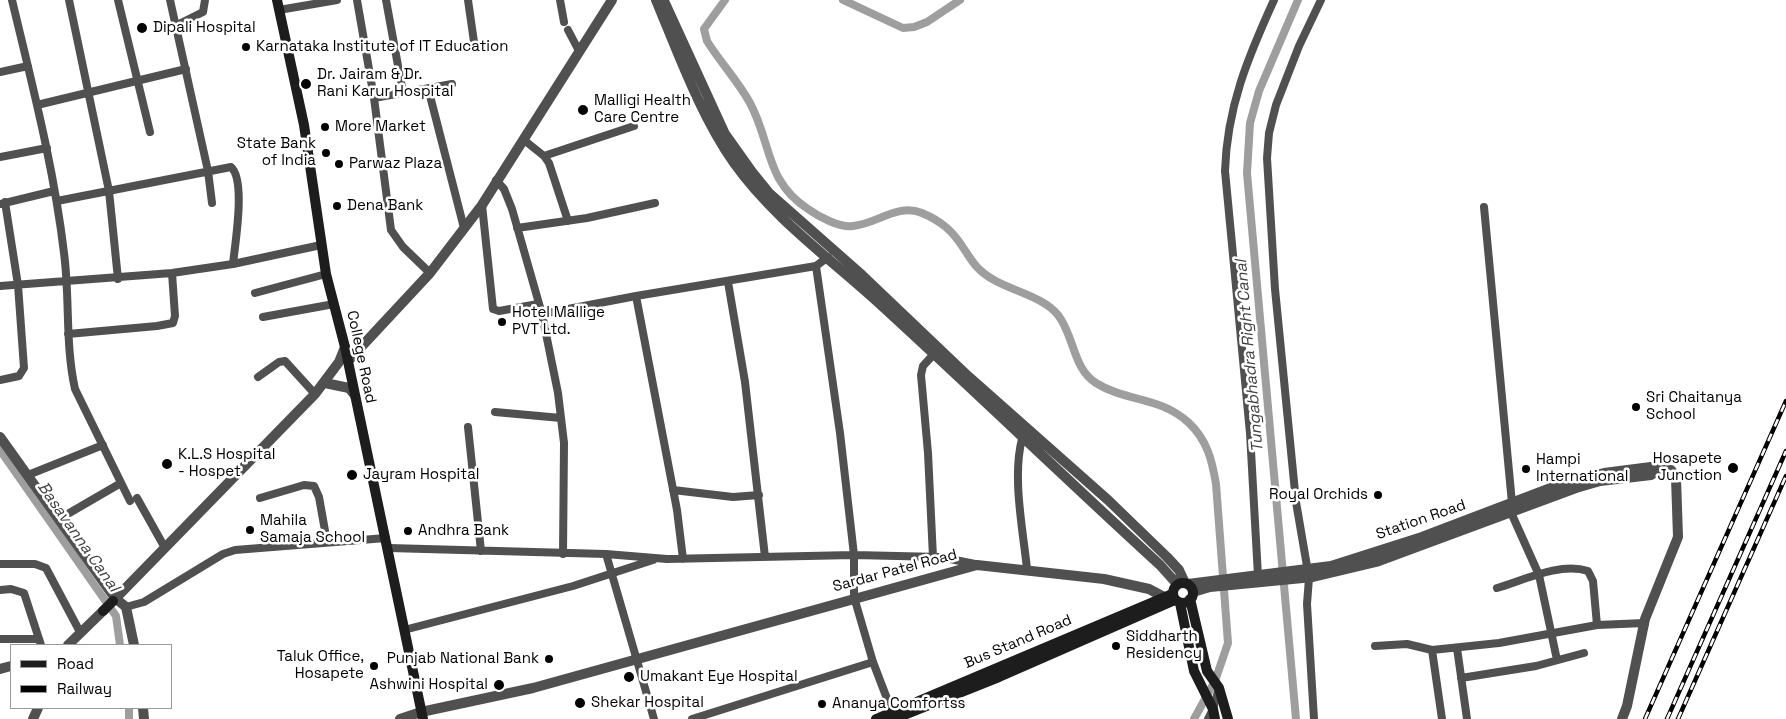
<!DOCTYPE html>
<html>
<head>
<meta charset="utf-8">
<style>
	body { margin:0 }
	#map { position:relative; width:1786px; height:719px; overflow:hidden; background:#fff; font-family:"Space Grotesk",sans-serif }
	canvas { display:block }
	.legend { position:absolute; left:10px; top:644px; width:162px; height:65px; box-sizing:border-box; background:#fff; border:1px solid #999; margin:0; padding:6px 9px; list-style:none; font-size:15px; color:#000 }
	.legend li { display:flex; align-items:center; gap:10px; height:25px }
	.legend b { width:25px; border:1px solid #999 }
</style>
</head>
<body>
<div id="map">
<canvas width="1786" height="719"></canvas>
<ul class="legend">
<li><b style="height:6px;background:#1d1d1d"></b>Road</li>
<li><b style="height:6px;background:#000"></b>Railway</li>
</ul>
</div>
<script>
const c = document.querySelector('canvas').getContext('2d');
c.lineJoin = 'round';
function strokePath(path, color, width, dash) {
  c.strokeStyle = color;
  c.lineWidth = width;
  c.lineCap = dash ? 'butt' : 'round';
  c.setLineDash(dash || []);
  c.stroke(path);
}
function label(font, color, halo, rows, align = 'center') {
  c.font = font + ' "Space Grotesk",sans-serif';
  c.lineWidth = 5;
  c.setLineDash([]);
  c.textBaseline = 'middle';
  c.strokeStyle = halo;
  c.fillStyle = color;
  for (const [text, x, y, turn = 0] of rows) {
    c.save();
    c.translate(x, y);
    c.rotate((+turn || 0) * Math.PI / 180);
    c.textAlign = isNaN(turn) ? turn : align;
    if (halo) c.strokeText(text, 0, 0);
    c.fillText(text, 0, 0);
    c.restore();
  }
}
const canal = new Path2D(`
	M725,0L704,29L707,41C720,62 738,81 750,103C772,144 765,181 808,209C819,217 840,228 853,226C877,224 897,203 922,213C941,221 953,231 964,249C969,256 973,264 980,270C1001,290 1040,293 1058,315C1074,335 1073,369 1096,383C1126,402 1160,396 1189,423C1207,440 1212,460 1216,484L1228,643L1215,681L1194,719
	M843,0L903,28L914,27L927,22L960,0
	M0,450L116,616L120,645
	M129,708V719
	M1296,719L1247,173L1250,123L1259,91L1298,0`);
const minor = new Path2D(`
	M12,0C32,84 54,168 64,253C70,298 65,344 75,389L130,501
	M69,0L109,191L118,279
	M118,0L150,132
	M170,0L208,171L212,203
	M357,0L374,98
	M386,0L403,93
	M468,0L474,42
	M560,0L564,22
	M279,10L337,0
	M175,26L203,12L205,0
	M568,30L579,51
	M0,72L28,66
	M428,88L464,228
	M37,105L186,69
	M524,140L544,156L549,163L568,221
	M544,156L634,126
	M0,157L47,148
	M496,180L504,189L512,209L542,314L558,393L564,443L563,554
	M57,201L231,167C246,180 235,244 233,264
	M0,204L54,191
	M482,205L493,309L499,311L538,304
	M1484,207L1512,503
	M517,228L587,218L655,203
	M816,266L840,433L854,555V597L873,662L894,717
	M430,273L403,247L391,230L374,98L452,84
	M728,282L745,382L765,557
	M0,286L172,273L233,264L321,245
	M255,293L326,274
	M636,296L677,510L683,559
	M542,314L636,296L816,266L828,257
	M263,317L334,304
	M68,334L157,326L173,323L175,316L172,273
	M933,355L923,366L921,375L928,453L933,557
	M258,377L279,362L285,361L315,394
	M0,380L19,376L24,368L18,285L5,202
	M495,412L561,418
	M468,427L481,551
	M1022,439C1012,477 1023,530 1027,569
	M28,475L103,445
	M673,490L733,497L759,495
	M137,498L165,548
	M260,498L304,485L314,486L319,497L327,542
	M1509,508L1539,575L1557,660
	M59,519L121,483
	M389,548L606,554L667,559L854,555L940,557L975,564
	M606,554L654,719
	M0,564H35L46,568L80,632
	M1258,576L1250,433L1225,171C1227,107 1248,57 1274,0
	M1497,588C1524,580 1560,562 1588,571L1593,581L1597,625
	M0,590L11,589L24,593L41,645
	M126,607L144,602L223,554L235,550L386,538
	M404,630L573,586L653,560
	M0,639H39
	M1375,646L1407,644L1432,650L1499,643L1597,625L1645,623
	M1457,648L1467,719
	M1432,650L1442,719
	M1461,678L1536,666L1584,653
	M692,719L873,662
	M1208,719L1213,709L1219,688
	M1314,719L1307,604L1309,578L1296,502L1275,289L1267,158L1269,133L1276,105L1299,46L1321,0`);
const tertiary = new Path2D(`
	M656,0C679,55 700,114 734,163C773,218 832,260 881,305C975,391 1066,479 1160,565L1177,584
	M665,3L725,134L752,172L769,193L862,275L968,376L1108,500L1167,557L1179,570L1185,583
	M348,361L430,273L482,205L612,0
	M325,383L349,388L354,394
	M0,437L115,598L126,607L134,645
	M1188,584L1331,566L1422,537L1556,486L1604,473L1651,467L1659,470H1671L1676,478L1678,537L1645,619L1627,706L1622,719
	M1193,592L1210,587L1313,577L1376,562L1576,488L1600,481L1651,475L1659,470
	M113,601L315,394L339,362L345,347
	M68,645L103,611
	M0,669L11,666
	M143,708L144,719
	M33,719L38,708
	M400,719L421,712L533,688L977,565L1104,579L1149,589L1164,597`);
const secondary = new Path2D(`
	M277,0L304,125L326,274L345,347L423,719
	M1173 593a10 10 0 1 1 20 0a10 10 0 1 1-20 0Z
	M1190,599L1207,671L1219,688L1228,719
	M1180,603L1194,671L1213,709L1215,719
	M103,611L113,601
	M876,719L1172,594
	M894,719L999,677L1175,600`);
const rail = new Path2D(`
	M1645,719L1786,401
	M1667,719L1786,451
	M1678,719L1786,476`);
const markers = [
	[142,28,6,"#000"],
	[246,47,5,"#000"],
	[306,84,6,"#000"],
	[583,110,6,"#000"],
	[325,127,5,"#000"],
	[326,153,5,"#000"],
	[339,164,5,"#000"],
	[337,206,5,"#000"],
	[502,322,5,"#000"],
	[1636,407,5,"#000"],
	[167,464,6,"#000"],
	[1733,468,6,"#000"],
	[1526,469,5,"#000"],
	[352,475,6,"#000"],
	[1378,495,5,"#000"],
	[250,530,5,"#000"],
	[408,531,5,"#000"],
	[1116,646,5,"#000"],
	[549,659,5,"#000"],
	[374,666,5,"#000"],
	[629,677,6,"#000"],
	[499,685,6,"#000"],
	[580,703,6,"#000"],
	[822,704,5,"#000"]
];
const poiNames = [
	["Dipali Hospital",153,28],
	["Karnataka Institute of IT Education",256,47],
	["Dr. Jairam & Dr.",317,75],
	["Rani Karur Hospital",317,92],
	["Malligi Health",594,101],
	["Care Centre",594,118],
	["More Market",335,127],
	["State Bank",316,144,"right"],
	["of India",316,161,"right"],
	["Parwaz Plaza",349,164],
	["Dena Bank",347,206],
	["Hotel Mallige",512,313],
	["PVT Ltd.",512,330],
	["Sri Chaitanya",1646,398],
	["School",1646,415],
	["K.L.S Hospital",178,455],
	["- Hospet",178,472],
	["Hosapete",1722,459,"right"],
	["Junction",1722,476,"right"],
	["Hampi",1536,460],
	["International",1536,477],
	["Jayram Hospital",363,475],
	["Royal Orchids",1368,495,"right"],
	["Mahila",260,521],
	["Samaja School",260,538],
	["Andhra Bank",418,531],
	["Siddharth",1126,637],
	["Residency",1126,654],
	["Taluk Office,",364,657,"right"],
	["Hosapete",364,674,"right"],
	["Punjab National Bank",539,659,"right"],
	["Umakant Eye Hospital",640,677],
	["Ashwini Hospital",488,685,"right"],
	["Shekar Hospital",591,703],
	["Ananya Comfortss",832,704]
];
const streetNames = [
	["College Road",361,357,78],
	["Station Road",1421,520,-19],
	["Sardar Patel Road",895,571,-15],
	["Bus Stand Road",1018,642,-23]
];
const waterNames = [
	["Tungabhadra Right Canal",1250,356,-95],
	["Basavanna Canal",78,537,55]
];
strokePath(canal, '#9e9e9e', 8);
strokePath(minor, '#505050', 8);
strokePath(tertiary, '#505050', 10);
strokePath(secondary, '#1d1d1d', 10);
strokePath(rail, '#000', 4.5);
strokePath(rail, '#fff', 2.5, [8]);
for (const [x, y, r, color] of markers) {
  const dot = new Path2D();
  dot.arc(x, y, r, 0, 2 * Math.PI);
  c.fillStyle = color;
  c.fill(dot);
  strokePath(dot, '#fff', 2);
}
label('15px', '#000', '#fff', poiNames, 'left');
label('15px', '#000', '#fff', streetNames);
label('italic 16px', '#3f3f3f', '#fff', waterNames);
</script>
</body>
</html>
